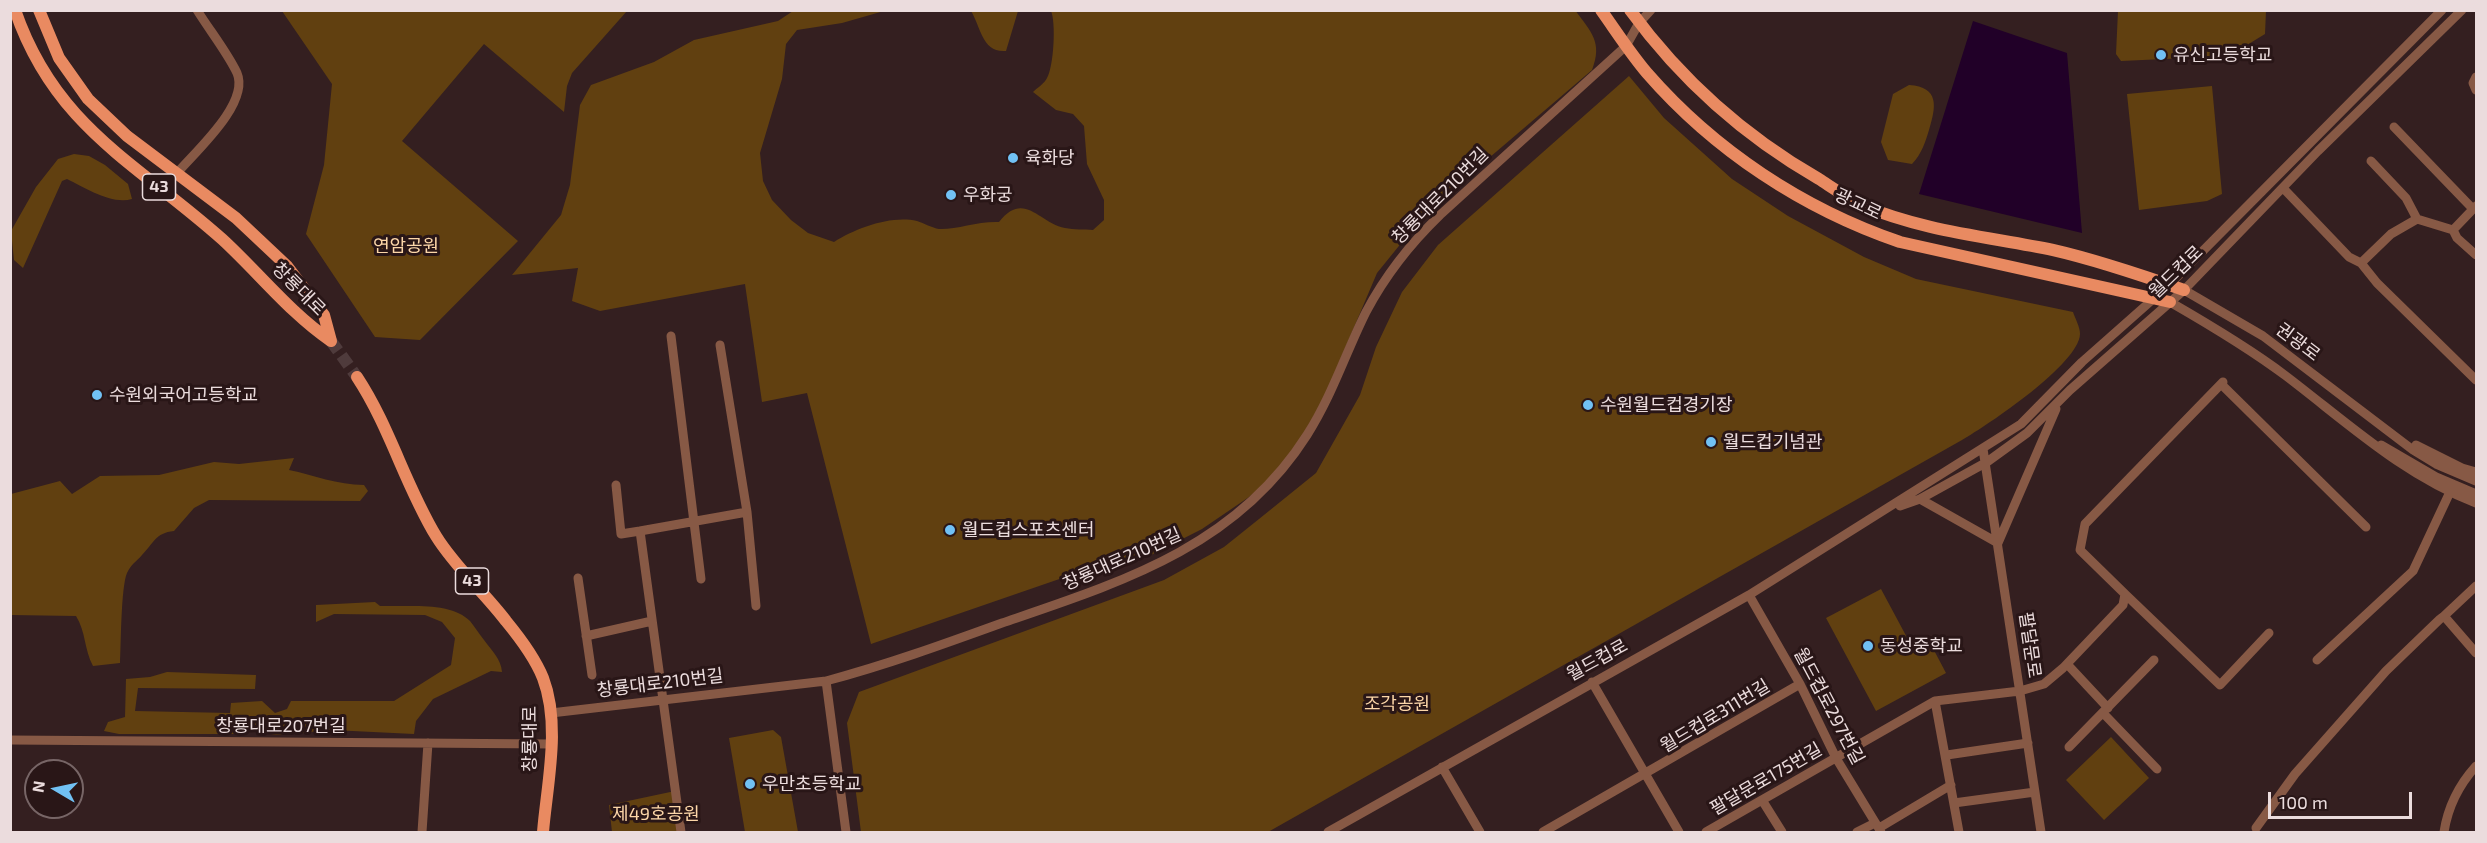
<!DOCTYPE html>
<html>
<head>
<meta charset="utf-8">
<style>
	body { margin:0 }
	#map { position:relative; width:2487px; height:843px; overflow:hidden; background:#341f20; font-family:"Exo 2",sans-serif }
	canvas { display:block }
	.frame { position:absolute; inset:0; border:12px solid #ebdcdd; pointer-events:none }
	.north { position:absolute; left:24px; top:759px; width:60px; height:60px; box-sizing:border-box; background:#291617; border:2px solid #776566; border-radius:50%; rotate:279deg; font-size:16px; font-weight:700; line-height:24px; text-align:center; color:#ebdcdd }
	.north::after { content:''; display:block; margin:auto; width:21px; height:27px; background:#71c1f4; clip-path:polygon(50% 0,100% 100%,50% 72%,0 100%) }
	.scale { position:absolute; left:2268px; top:792px; width:144px; height:27px; box-sizing:border-box; border:3px solid #ebdcdd; border-top:0; padding-left:8px; font-size:18px; line-height:21px; white-space:nowrap; color:#ebdcdd; -webkit-text-stroke:4px #291617; paint-order:stroke }
</style>
</head>
<body>
<div id="map">
<canvas width="2487" height="843"></canvas>
<div class="frame"></div>
<div class="north">N</div>
<div class="scale">100 m</div>
</div>
<script>
const c = document.querySelector('canvas').getContext('2d');
c.lineJoin = 'round';
function fillPath(path, color) {
  c.fillStyle = color;
  c.fill(path, 'evenodd');
}
function strokePath(path, color, width, dash) {
  c.strokeStyle = color;
  c.lineWidth = width;
  c.lineCap = dash ? 'butt' : 'round';
  c.setLineDash(dash || []);
  c.stroke(path);
}
function label(font, color, halo, rows, align = 'center') {
  c.font = font + ' "Exo 2","Noto Sans KR",sans-serif';
  c.lineWidth = 6;
  c.setLineDash([]);
  c.textBaseline = 'middle';
  c.strokeStyle = halo;
  c.fillStyle = color;
  for (const [text, x, y, turn = 0] of rows) {
    c.save();
    c.translate(x, y);
    c.rotate((+turn || 0) * Math.PI / 180);
    c.textAlign = isNaN(turn) ? turn : align;
    if (halo) c.strokeText(text, 0, 0);
    c.fillText(text, 0, 0);
    c.restore();
  }
}
const green = new Path2D(`
	M1575,10C1591,32 1603,42 1592,70L1428,210L1377,273L1324,398L1299,442L1275,475L1249,497L1202,529L1151,555L1100,565L871,644L807,393L762,402L745,284L600,311L572,301L578,268L512,275L561,215L570,185L580,105L591,85L654,62L694,40L778,21L793,11H884L842,23L797,30L786,44L782,79L760,153L763,181L772,200L791,220L808,233L834,242C856,228 891,215 917,221C924,223 932,228 939,229C955,230 978,221 999,222C1024,190 1039,223 1065,228C1074,230 1084,229 1093,230L1104,220V200L1087,164L1084,126L1073,114L1056,110L1033,92C1037,88 1045,83 1047,78C1054,66 1056,22 1051,11Z
	M282,11H627L572,73L567,86L564,112L484,44L402,141L518,241L420,340L375,337L306,234L324,165L332,84Z
	M971,11H1018L1006,51C982,53 981,27 971,11Z
	M2118,11H2266L2265,34L2229,56L2121,61L2116,54Z
	M1629,76L1664,118L1732,179L1788,216L1864,257L1916,279L2073,312C2075,318 2080,327 2080,334C2079,364 1988,425 1962,440L1268,832H861L847,723L859,692L1164,580L1224,547L1259,519L1316,473L1360,395L1376,347L1402,292L1438,245Z
	M1909,85C1940,87 1936,107 1929,130C1925,143 1922,153 1912,164L1888,160L1881,142L1893,94Z
	M2212,86L2222,194L2207,201L2139,210L2127,94Z
	M74,154L89,156L105,165L128,184L132,199C112,205 85,188 67,179L62,181L23,268L14,260L11,231L36,187L58,159Z
	M294,458L289,470C314,475 337,485 364,485L368,491L360,501L209,500L194,508L174,531C155,533 154,543 142,555C136,562 131,564 127,573C121,587 121,644 120,663L93,666C84,649 86,632 76,616L11,615V617V494L60,481L72,494L100,476L159,475L214,462L239,464Z
	M1881,589L1911,645L1927,637L1946,673L1876,711L1826,618Z
	M375,602L380,606C407,607 451,601 470,621C475,627 479,634 484,640C492,651 501,659 502,672L491,671L433,699L416,721L414,734L332,730L276,735L254,731L234,734H119L104,731L108,722L125,717L126,679L150,677L167,672L256,675L255,689L138,688L135,711L230,713L231,703L262,701L275,713L287,709L291,701H394L451,665L455,638L442,622L425,615L334,614L316,622V605Z
	M773,730L781,737L798,832H745L729,738Z
	M2111,737L2149,778L2104,820L2066,780Z
	M675,791L681,832H612L609,805Z`);
const water = new Path2D(`
	M1973,21L2067,53L2082,233L1919,194Z`);
const majorTunnel = new Path2D(`
	M331,341L357,377`);
const minor = new Path2D(`
	M2476,77L2473,83L2476,90
	M2394,127L2473,209
	M2371,161L2406,198L2417,219
	M178,172C196,151 250,103 237,73C227,52 210,31 197,10
	M2283,188L2349,257L2361,263L2377,283L2476,380
	M2453,230L2476,206
	M2361,263L2391,234L2417,219L2453,230L2457,238L2476,255
	M2184,290L2263,336L2413,450L2436,464L2476,481
	M2170,302C2210,325 2249,348 2286,376C2349,424 2402,474 2476,503
	M671,336L701,579
	M720,345L747,512L756,606
	M2221,384L2366,527
	M2381,445L2436,477L2476,494
	M2416,445L2462,468L2476,472
	M1983,449L2041,832
	M616,485L621,534L640,531L681,832
	M1920,499L1998,543L2056,409
	M1900,506L1920,499L1987,462L2027,433L2070,390L2184,290L2318,151L2462,10
	M640,531L747,512
	M578,578L592,675
	M2125,594L2220,685L2269,633
	M1749,595L1800,684L1836,758L1881,832
	M2444,616L2476,586
	M586,636L652,621
	M2317,660L2413,571L2450,492
	M2067,664L2108,708
	M826,681L846,832
	M1592,682L1679,832
	M1935,701L1959,832
	M551,713L826,681C886,665 944,644 1002,623C1122,582 1236,547 1307,435C1332,396 1346,352 1366,312C1385,276 1411,243 1440,215L1626,46L1639,23L1651,10
	M2103,713L2157,769
	M10,740L551,744
	M2069,747L2154,660
	M1947,755L2028,743
	M1442,767L1480,832
	M1762,800L1782,832
	M1954,803L2035,792
	M1879,828L1951,785
	M2256,828L2295,774L2386,671L2440,619L2444,616L2476,653
	M422,832L428,743
	M1328,832L1749,595L2021,424L2082,362L2169,285L2442,10
	M1543,832L1800,684
	M1706,832L1935,701L2020,691L2044,684L2063,668L2123,605L2125,594L2080,550L2085,524L2223,382
	M1857,832L1875,823
	M2444,832C2448,806 2458,786 2476,766`);
const major = new Path2D(`
	M15,10C55,127 137,163 222,239C259,273 290,313 331,341
	M39,10L59,58L88,99L127,136L236,218L287,266L324,315L331,341
	M1601,10C1616,31 1630,53 1647,73C1714,150 1803,209 1900,242L2170,302
	M1630,10C1682,81 1744,136 1819,179C1833,188 1847,198 1862,205C1922,231 1990,237 2053,250C2097,260 2141,275 2184,290
	M357,377C390,427 405,485 436,536C455,567 484,592 506,621C520,638 535,658 543,678C561,725 547,784 543,832`);
const markers = [
	[2161,55,6,"#71c1f4"],
	[1013,158,6,"#71c1f4"],
	[951,195,6,"#71c1f4"],
	[97,395,6,"#71c1f4"],
	[1588,405,6,"#71c1f4"],
	[1711,442,6,"#71c1f4"],
	[950,530,6,"#71c1f4"],
	[1868,646,6,"#71c1f4"],
	[750,784,6,"#71c1f4"]
];
const shields = [
	[159,187,33],
	[472,581,33]
];
const shieldNames = [
	["43",159,187],
	["43",472,581]
];
const poiNames = [
	["유신고등학교",2173,55],
	["육화당",1025,158],
	["우화궁",963,195],
	["수원외국어고등학교",109,395],
	["수원월드컵경기장",1600,405],
	["월드컵기념관",1723,442],
	["월드컵스포츠센터",962,530],
	["동성중학교",1880,646],
	["우만초등학교",762,784]
];
const streetNames = [
	["창룡대로210번길",1440,196,-45],
	["광교로",1858,204,25],
	["월드컵로",2176,272,-44],
	["창룡대로",299,289,45],
	["권광로",2298,342,37],
	["창룡대로210번길",1122,559,-24],
	["팔달문로",2030,645,82],
	["월드컵로",1597,660,-29],
	["창룡대로210번길",660,683,-7],
	["월드컵로297번길",1829,706,62],
	["월드컵로311번길",1715,716,-31],
	["창룡대로207번길",281,726],
	["창룡대로",530,739,-90],
	["팔달문로175번길",1766,779,-30]
];
const parkNames = [
	["연암공원",406,246],
	["조각공원",1397,704],
	["제49호공원",656,814]
];
fillPath(green, '#614010');
fillPath(water, '#210028');
strokePath(majorTunnel, '#4f3b3c', 12, [12, 6]);
strokePath(minor, '#875945', 9);
strokePath(major, '#e98a61', 12);
for (const [x, y, r, color] of markers) {
  const dot = new Path2D();
  dot.arc(x, y, r, 0, 2 * Math.PI);
  c.fillStyle = color;
  c.fill(dot);
  strokePath(dot, '#291617', 2);
}
for (const [x, y, w] of shields) {
  const box = new Path2D();
  box.roundRect(x - w / 2, y - 13, w, 26, 4.5);
  c.fillStyle = '#291617';
  c.fill(box);
  strokePath(box, '#ebdcdd', 1.5);
}
label('bold 16px', '#ebdcdd', null, shieldNames);
label('18px', '#ebdcdd', '#291617', poiNames, 'left');
label('18px', '#ebdcdd', '#291617', streetNames);
label('18px', '#fcd6a8', '#291617', parkNames);
</script>
</body>
</html>
